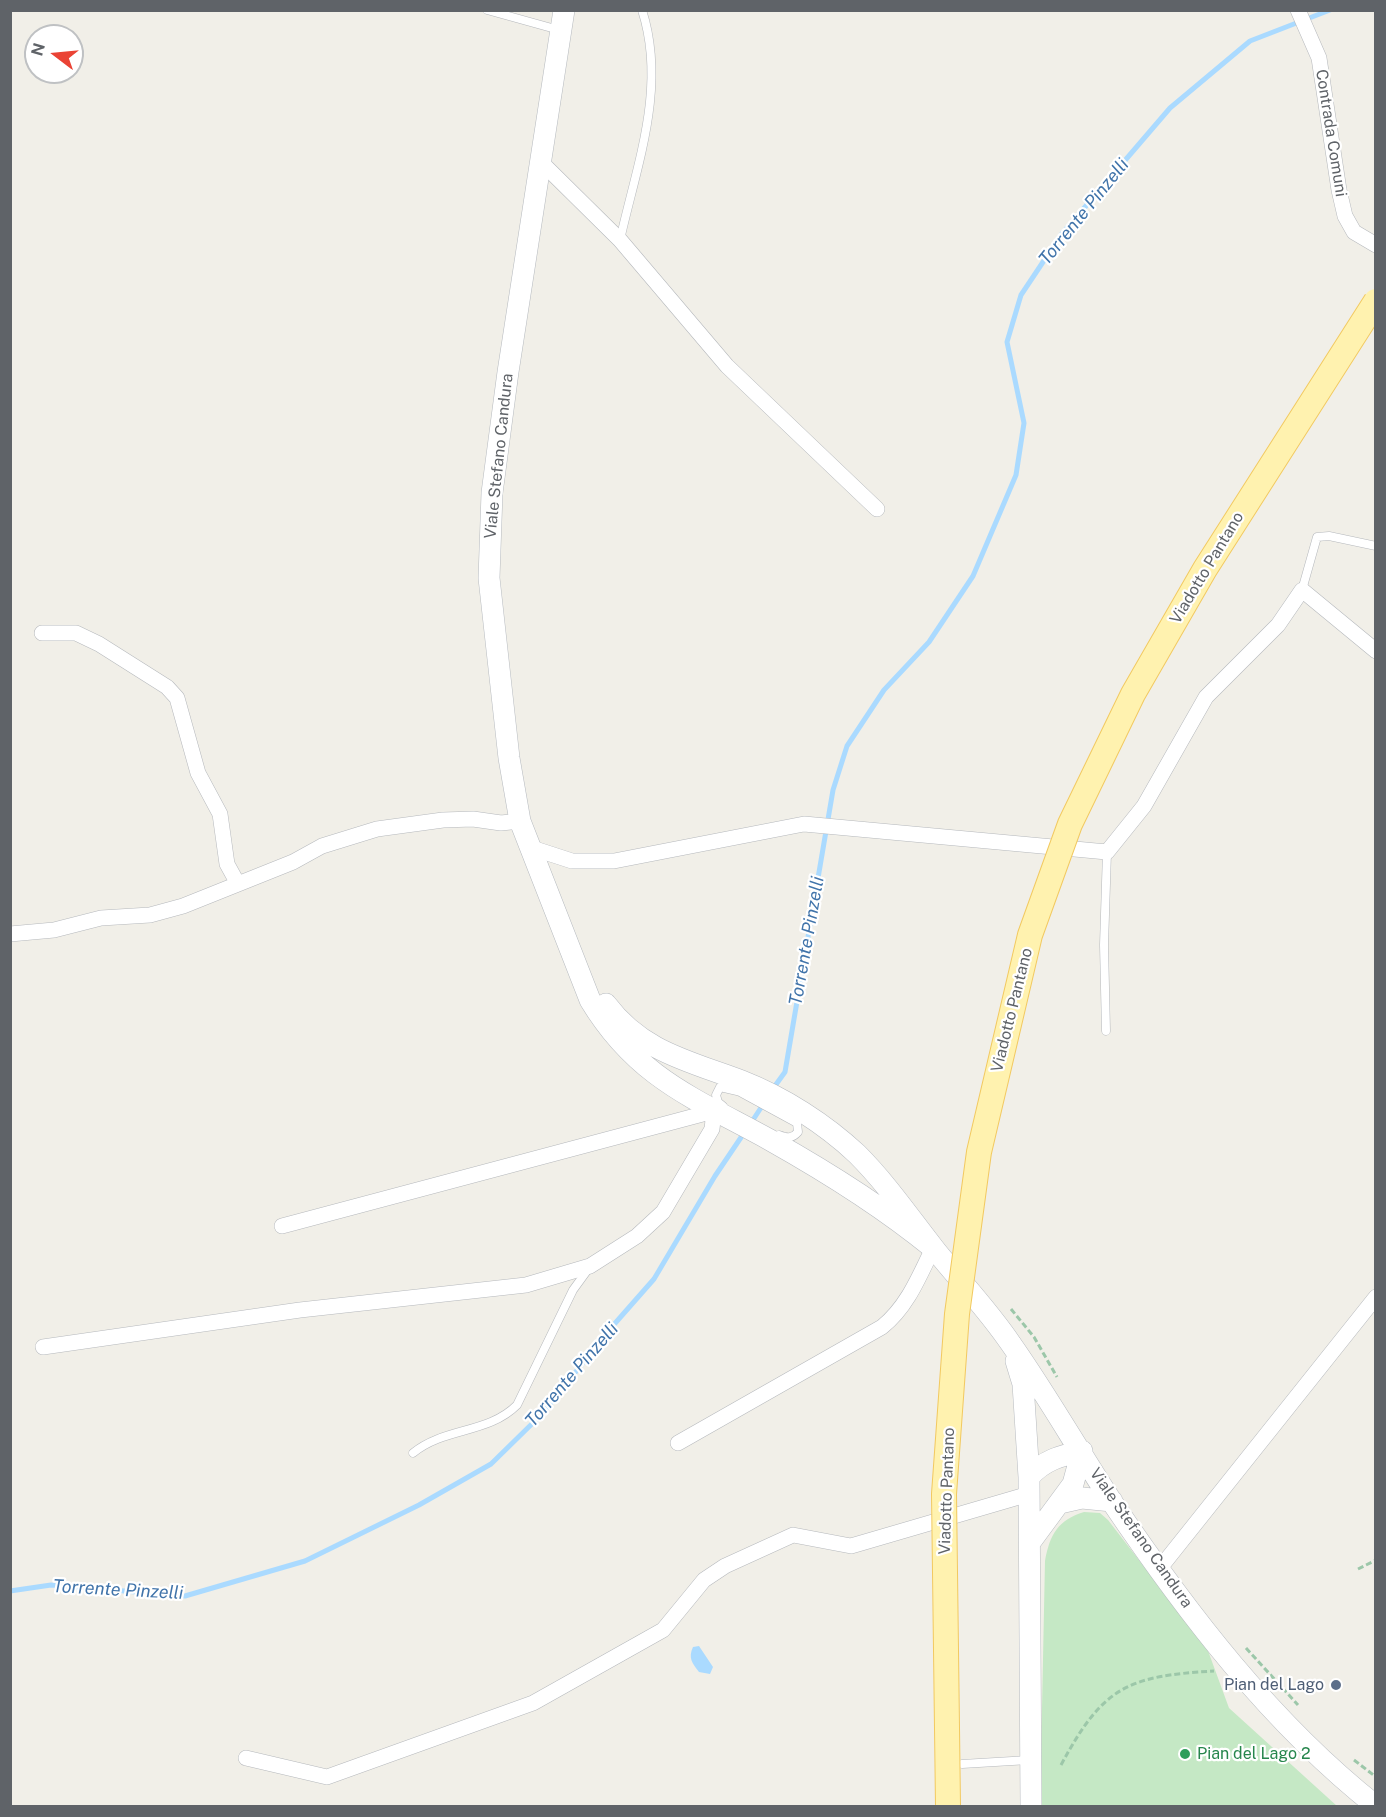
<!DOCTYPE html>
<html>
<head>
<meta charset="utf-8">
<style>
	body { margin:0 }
	#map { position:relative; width:1386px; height:1817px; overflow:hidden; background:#f1efe8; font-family:"Public Sans",sans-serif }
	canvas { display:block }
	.frame { position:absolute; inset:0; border:12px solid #5f6368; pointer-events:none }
	.north { position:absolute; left:24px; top:24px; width:60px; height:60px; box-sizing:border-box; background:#fff; border:2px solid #bfc1c3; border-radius:50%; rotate:286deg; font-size:16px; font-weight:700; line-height:24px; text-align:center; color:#5f6368 }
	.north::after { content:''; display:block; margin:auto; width:21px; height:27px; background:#ea4335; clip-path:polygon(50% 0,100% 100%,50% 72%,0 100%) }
</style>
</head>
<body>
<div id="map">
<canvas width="1386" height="1817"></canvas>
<div class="frame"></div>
<div class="north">N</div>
</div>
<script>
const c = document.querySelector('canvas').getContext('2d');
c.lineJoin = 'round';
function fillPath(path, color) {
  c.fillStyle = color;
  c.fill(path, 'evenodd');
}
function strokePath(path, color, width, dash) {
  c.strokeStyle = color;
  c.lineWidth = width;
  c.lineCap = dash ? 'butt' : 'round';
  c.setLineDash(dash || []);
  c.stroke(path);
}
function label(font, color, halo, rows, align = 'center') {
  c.font = font + ' "Public Sans",sans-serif';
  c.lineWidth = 4.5;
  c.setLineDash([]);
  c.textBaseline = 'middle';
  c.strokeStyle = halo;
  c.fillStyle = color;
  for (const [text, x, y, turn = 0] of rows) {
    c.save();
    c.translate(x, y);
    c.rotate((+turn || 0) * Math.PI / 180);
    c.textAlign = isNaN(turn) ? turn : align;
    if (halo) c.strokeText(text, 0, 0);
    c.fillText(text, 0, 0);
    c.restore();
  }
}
const green = new Path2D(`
	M1084,1512L1100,1513L1108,1520L1207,1648L1229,1708L1337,1806H1040L1045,1561C1050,1534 1058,1520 1084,1512Z`);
const water = new Path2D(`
	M699,1646L713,1667L710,1674L699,1672C692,1663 688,1658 693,1647Z`);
const stream = new Path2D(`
	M772,1090L785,1072L833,790L847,746L884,690L929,642L973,576L1016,475L1024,423L1007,342L1021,295L1061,235L1170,108L1250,41L1330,10
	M751,1123L764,1103
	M10,1591L51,1585L185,1596L305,1561L419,1505L491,1464L542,1414L610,1329L654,1279L715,1176L746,1130`);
const path = new Path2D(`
	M1011,1309L1034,1337L1057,1377
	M1358,1569L1376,1560
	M1246,1648L1298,1705
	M1354,1760L1376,1777
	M1061,1765C1103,1687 1127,1676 1214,1671`);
const service = new Path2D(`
	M487,10L559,30
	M620,240C637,164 667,87 642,10
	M1302,590L1317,537L1329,536L1376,546
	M1106,1031L1104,945L1107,852
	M740,1092L797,1123L798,1132C792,1139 787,1138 779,1135
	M723,1106L718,1102L716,1095L720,1087L750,1094
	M413,1453C445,1427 488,1434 517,1405L573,1290L589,1268
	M962,1764L1029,1760`);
const minor = new Path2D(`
	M1298,10L1319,58L1339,190L1345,216L1354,232L1376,245
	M540,161L620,240L727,366L877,509
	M42,633H76L99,644L167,687L177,698L198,773L220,814L227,864L238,884
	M529,847L572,861H614L804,824L1107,852L1144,806L1206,697L1278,625L1302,590L1376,651
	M10,934L54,930L101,918L150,915L183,906L293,862L322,846L377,829L443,820L473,819L501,823L520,821
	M43,1347L300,1310L526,1285L590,1266L637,1236L663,1212L712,1129L714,1111L282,1226
	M678,1443L882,1327C907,1307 919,1277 933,1248
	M1160,1568L1376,1297
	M246,1758L327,1777L533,1703L663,1630L704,1580L725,1566L793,1535L851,1546L1029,1494`);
const secondary = new Path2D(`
	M564,10L508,372L492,493L489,578L509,758L520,821L590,1000C637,1078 694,1098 770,1140C827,1172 883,1207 933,1248
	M606,1004C642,1052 689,1061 742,1081C783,1097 825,1124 857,1154C887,1184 910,1218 936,1251C961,1282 989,1311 1011,1344C1047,1395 1078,1450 1112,1502C1187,1613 1271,1723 1376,1806
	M1016,1361L1023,1384L1029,1477L1031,1806
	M1029,1477C1044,1460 1060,1456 1082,1451L1073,1484L1031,1541
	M1060,1503L1082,1498L1112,1501`);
const primaryBridge = new Path2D(`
	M948,1806L944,1494L957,1314L979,1152L1030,935L1070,824L1133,694L1205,569L1376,301`);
const markers = [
	[1336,1685,6,"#5c6f8a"],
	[1185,1754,6,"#2e9e5b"]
];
const streetNames = [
	["Contrada Comuni",1331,133,81],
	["Viale Stefano Candura",499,456,-84],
	["Viadotto Pantano",1207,568,-59],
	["Viadotto Pantano",1012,1010,-76],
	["Viadotto Pantano",947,1491,-88],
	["Viale Stefano Candura",1141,1538,55]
];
const serviceNames = [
	["Pian del Lago",1324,1685]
];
const leisureNames = [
	["Pian del Lago 2",1197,1754]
];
const waterNames = [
	["Torrente Pinzelli",1084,212,-51],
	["Torrente Pinzelli",807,941,-80],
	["Torrente Pinzelli",572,1375,-49],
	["Torrente Pinzelli",118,1590,3]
];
fillPath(green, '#c5e8c5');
fillPath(water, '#aadaff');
strokePath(stream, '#aadaff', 5);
strokePath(service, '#b5b8bc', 9);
strokePath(minor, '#b5b8bc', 16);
strokePath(secondary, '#b6babf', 22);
strokePath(path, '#9cc7a9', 3, [6, 3]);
strokePath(service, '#fff', 8);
strokePath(minor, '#fff', 15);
strokePath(secondary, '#fff', 21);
strokePath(primaryBridge, '#f2c960', 26, []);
strokePath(primaryBridge, '#fff2af', 24);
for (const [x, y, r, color] of markers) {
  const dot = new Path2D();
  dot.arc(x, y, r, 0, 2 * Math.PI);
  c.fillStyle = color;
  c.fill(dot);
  strokePath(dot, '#fff', 2);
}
label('16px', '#5f6368', '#fff', streetNames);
label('16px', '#4e5e75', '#fff', serviceNames, 'right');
label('16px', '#27864d', '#fff', leisureNames, 'left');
label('italic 18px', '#4174aa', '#fff', waterNames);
</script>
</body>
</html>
